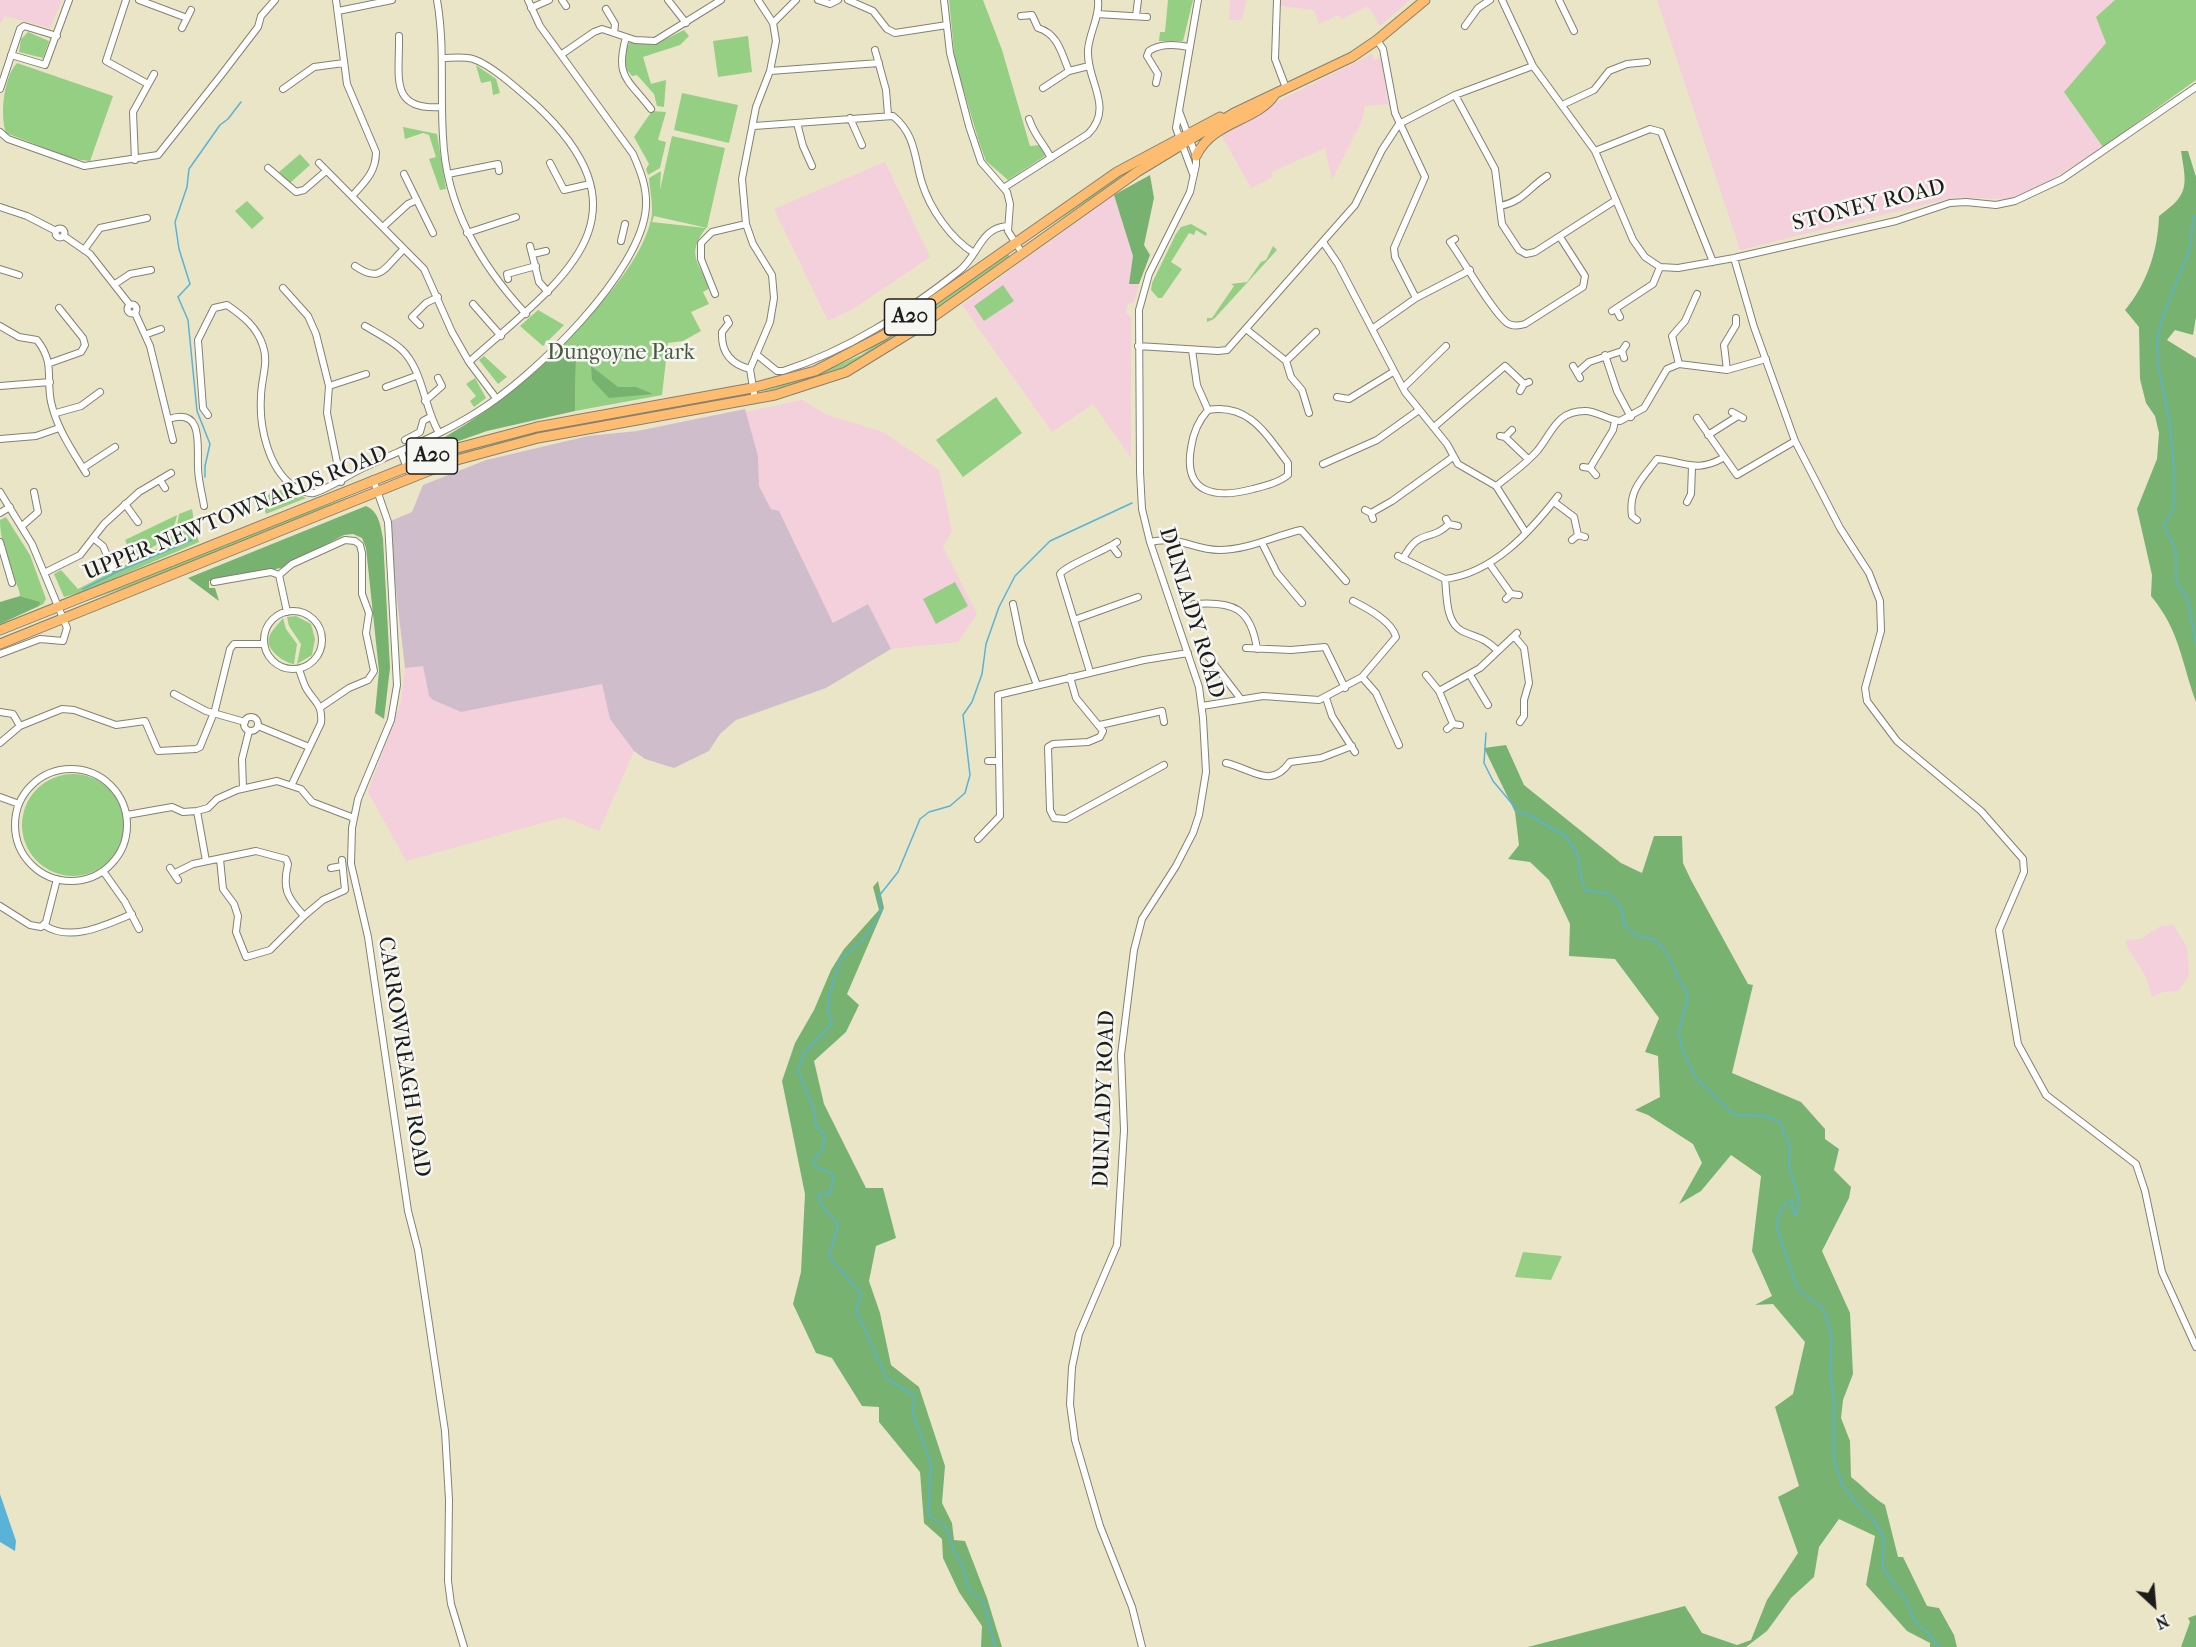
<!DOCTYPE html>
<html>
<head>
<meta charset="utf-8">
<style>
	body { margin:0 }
	#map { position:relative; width:2196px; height:1647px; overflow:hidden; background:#ebe5c8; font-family:"IM FELL French Canon",serif }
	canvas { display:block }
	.north { position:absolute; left:2124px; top:1575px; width:60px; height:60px; -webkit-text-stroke:4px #f6f6f2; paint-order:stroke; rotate:154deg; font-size:16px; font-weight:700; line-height:24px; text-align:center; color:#1c1c1c }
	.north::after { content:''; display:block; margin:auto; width:21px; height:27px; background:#1c1c1c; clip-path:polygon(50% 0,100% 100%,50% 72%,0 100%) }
</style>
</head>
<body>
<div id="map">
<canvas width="2196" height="1647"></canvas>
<div class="north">N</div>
</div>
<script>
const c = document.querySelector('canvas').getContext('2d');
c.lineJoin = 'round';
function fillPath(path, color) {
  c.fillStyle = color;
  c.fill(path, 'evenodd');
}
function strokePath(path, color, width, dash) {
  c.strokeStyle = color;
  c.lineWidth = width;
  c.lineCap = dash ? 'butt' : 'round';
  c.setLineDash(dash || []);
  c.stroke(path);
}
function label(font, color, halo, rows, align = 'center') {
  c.font = font + ' "IM FELL French Canon",serif';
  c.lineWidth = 5;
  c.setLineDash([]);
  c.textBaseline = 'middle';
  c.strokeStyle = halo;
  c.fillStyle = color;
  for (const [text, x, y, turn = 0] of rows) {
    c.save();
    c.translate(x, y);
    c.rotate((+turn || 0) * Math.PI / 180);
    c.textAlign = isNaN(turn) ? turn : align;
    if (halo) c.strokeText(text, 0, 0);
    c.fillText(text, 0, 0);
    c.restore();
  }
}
const built = new Path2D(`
	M0,0H62L50,28L5,16L0,24Z
	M1230,0H1249L1246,1L1242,20H1229Z
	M1281,0H1410L1380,26L1368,6L1342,19L1338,15L1319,24L1314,10L1281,6Z
	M1657,0H2115L2096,17L2106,43L2064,92L2103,147L2036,189L2007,199L1955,197L1740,250Z
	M1372,54L1374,60L1381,58L1388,104L1365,106L1362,121L1332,180L1325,148L1271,172L1273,177L1251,188L1222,136L1227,131L1248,116Z
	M885,162L930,257L853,309L828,321L774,209Z
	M1114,195L1144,265L1134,302L1128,304L1126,313L1131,317V458L1093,404L1052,432L962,305Z
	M802,400L827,415L883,432L939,470L952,531L943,547L977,614L958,642L891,649L868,605L833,624L779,511L771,509L759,486L758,456L745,412Z
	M423,665L429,696L433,700L461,712L603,684L610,719L634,751L599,831L564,817L406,861L368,792L401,702L405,668Z
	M2173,925L2187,947L2189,975L2178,991L2163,992L2152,997L2146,977L2126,945V940L2141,939L2161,926Z`);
const industrial = new Path2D(`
	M745,409L758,456L759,486L771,509L779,511L833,623L868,604L891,649L826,688L736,720L720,734L709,751L674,768L645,759L634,751L610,719L602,684L461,712L433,700L429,696L423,666L405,668L388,522L412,512L423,485L486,460L588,436L637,431Z`);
const green = new Path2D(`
	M949,0H983L1002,50L1030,146L1041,145L1045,156L1008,180L986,161L979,142L955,61Z
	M1168,0H1193L1183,41H1159L1160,32H1165Z
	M2115,0H2196V80L2103,147L2064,92L2106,43L2096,17Z
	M684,30L689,36L680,45L643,57L651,84L666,80L664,107L657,106L654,94L637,75L632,76L627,70L623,54L630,42L654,45Z
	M28,32L49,41L43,58L19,52L21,39Z
	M748,36L752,72L718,77L713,41Z
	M17,63L113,96L90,161L73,159L6,133C0,116 3,78 17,63Z
	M476,65L496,79L500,93L493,95L491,81L481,83Z
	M682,93L738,105L729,143L674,130Z
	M652,111L666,112L658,140L666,142L660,168L648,175L646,169L649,164L634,137Z
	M403,127L437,134L446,189L440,190L429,159L436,157L429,135L423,133L405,139Z
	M672,136L725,148L707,228L654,216L652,222L706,228C686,254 698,262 710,288L703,292L709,304L691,312L701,331L683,341L668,343L662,395L575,411L576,356L562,346C593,312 640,266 651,220C654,207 650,192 649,178L661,171L660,190Z
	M1162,151L1024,243L1122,173Z
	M300,154L310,165L290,183L279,172Z
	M247,201L264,218L252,229L235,211Z
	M1191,224L1207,233L1206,236L1196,230L1194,235L1189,233L1171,262L1182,269L1162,298H1158L1151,290L1152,283L1176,234L1181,227Z
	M1273,246L1277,250L1214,319L1207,322V318H1212L1234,286L1231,284L1247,282L1261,262L1266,260Z
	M1007,252L1010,257L936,311L859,362L784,388L760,392L820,373L861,355Z
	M1003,285L1014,301L984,321L974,306Z
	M538,310L564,325L543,346L520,326Z
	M484,356L507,377L498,384L479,360Z
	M475,378L486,398L474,407L470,401L476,396L466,384Z
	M996,397L1022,433L963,477L936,440Z
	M606,419H621L473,451L414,469L460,451L516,435Z
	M286,488L306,498L266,514L261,498Z
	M352,496V498L161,575L64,609L265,527Z
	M192,509L196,534H194L189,529L177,525L179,514Z
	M177,515C174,538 152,549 132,557L125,540Z
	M6,517L30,555L46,599L43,604L46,603L32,609L30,599L20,596C19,586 15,582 12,573C6,556 0,538 0,520Z
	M177,529L188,532L193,537L197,536L199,542L83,592L64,597L54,574L61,570L78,589L162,546Z
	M955,582L968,606L936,624L923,599Z
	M296,616L311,624L315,639L312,655L297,664L301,644L289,626L287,617Z
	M283,618L286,629L297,644L294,664C284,663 265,649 269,638C271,630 279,624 283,618Z
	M22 825a51 51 0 1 1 102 0a51 51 0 1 1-102 0Z
	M1523,1252L1562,1256L1551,1280L1515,1277Z`);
const forest = new Path2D(`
	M2181,151H2188L2196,177V317L2193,335L2175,330L2167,340L2196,358V702C2181,661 2180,631 2151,596L2152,575L2137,509L2157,459L2159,433L2155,416L2146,403L2140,379L2139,327L2125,310C2147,284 2158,250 2159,216C2189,194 2187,187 2181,151Z
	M1150,175L1154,198L1144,245L1150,255L1139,284H1129L1133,256L1114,195Z
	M562,346L576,356L575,411L487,431L416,456V453C473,423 516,392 562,346Z
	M591,366L618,387H636L653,394L609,398L592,380Z
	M366,506C379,512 380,524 383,538L390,668L384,719L375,713L379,671L366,548L362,538L353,534L344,535L281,568L209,581V588H215L219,601L188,578Z
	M20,596L40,602L39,606L0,624V602Z
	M1506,745L1524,785L1621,863L1642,873L1654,836H1682L1683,863L1691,880L1748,984L1753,985L1732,1073L1801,1102L1825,1129V1139L1839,1149L1834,1170L1851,1187L1849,1198L1822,1251L1850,1313L1853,1374L1843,1400L1841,1418L1850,1441L1851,1477C1863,1486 1872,1497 1885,1505L1898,1557H1903L1927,1606L1939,1608L1954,1635L1957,1647H1930V1643L1907,1631L1866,1585L1875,1536L1839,1519L1819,1547L1814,1577L1791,1598L1767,1631L1746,1647H1528L1685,1606L1702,1633L1737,1645L1751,1640L1767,1600L1798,1553L1778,1497L1799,1486L1775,1407L1793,1394L1805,1342L1773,1304L1755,1305L1772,1296L1752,1251L1761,1176L1731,1155L1701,1191L1679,1204L1702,1163L1693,1144L1648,1115L1635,1110L1660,1097L1658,1056L1645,1052L1659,1018L1615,959L1569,956L1570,924L1549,880L1530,862L1508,859L1519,845L1515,812L1484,748Z
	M878,881L884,908L847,994L859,1005L846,1032L814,1061L824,1104L866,1188H883L896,1238L876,1246L869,1281L880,1313L891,1365L919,1387L945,1466L942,1503L952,1523L954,1540L965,1541L987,1598L1002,1647H981L982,1626L959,1592L943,1558L942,1539L924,1523L920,1472L879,1422V1407L862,1406L832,1358L816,1353L793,1304L801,1272L805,1194L782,1081L795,1043L814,1010L831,970L844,949L879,910L873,887Z
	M2196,1615V1647H2181L2190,1622L2188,1618Z`);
const water = new Path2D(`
	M0,1494L16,1541L15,1551L0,1542Z`);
const stream = new Path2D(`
	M2196,215L2193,219L2190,249L2161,321L2157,344L2159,369L2170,425L2174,469V507L2164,525L2176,551V581L2188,600L2196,645
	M205,477V466L210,444L197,411L188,320L178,297L190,284L179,249L175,222L187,187L189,169L220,125L228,119L241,102
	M83,589L119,571L192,540
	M1486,733L1484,763L1493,781L1519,812L1531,816L1567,837L1578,856L1581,878L1586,891L1608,893L1621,907L1624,924L1637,936L1654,939L1666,952L1688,996L1679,1032L1682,1049L1696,1078L1734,1115L1766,1116L1780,1122L1790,1148L1789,1167L1799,1198L1796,1215L1792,1209V1199L1782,1207L1776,1225L1798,1290L1822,1307L1829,1326L1832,1339L1830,1374L1834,1401V1459L1842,1484L1855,1502L1873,1519L1884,1538L1883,1569L1906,1600L1916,1623L1926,1631L1939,1647
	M995,1647L984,1602L969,1590L962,1563L954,1552L946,1527L928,1515L931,1464L913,1414L915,1396L887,1379L856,1310L861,1293L829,1257L838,1224L821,1205L818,1195L831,1193L833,1174L816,1167L813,1161L822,1150L825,1135L816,1125L814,1109L798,1071L804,1053L832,1024L828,1011L829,997L840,960L862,941L871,929L881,911L879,896L898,872L920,819L929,812L950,806L965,793L970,775L963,715L972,702L982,674L986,644L999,607L1015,576L1050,541L1132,503`);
const minor = new Path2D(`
	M126,0L106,61L148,84
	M139,0L187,18
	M336,0L347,84L376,152C376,171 366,181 353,195
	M437,0C445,45 440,91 443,137C446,207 480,264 526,314
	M562,0L566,6
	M668,0L686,23
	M818,0L830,4L838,0
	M848,0L873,11L887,29L895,33L947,25
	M944,0L950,53L969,126L981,162L1007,192L1010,204L1008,231L1022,253
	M1277,0L1275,59L1286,88
	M1502,0L1533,66L1595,151L1633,240L1645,257L1660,267L1678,268L1734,258L1896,221L1950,203L1966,202L1996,205L2015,201L2062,179L2196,87
	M1559,0L1574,31
	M531,8L549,0
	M606,9L615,24L614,33
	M338,11L392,0
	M1097,14L1147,17
	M1021,16L1032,15L1038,28C1058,34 1061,52 1069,71L1089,66
	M1136,16L1138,0
	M773,23L796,0
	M1465,26L1478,8L1490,0
	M182,28L191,10
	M399,36C400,76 388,111 442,107
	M626,37C615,77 627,78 651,109
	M1377,40L1383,49L1395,113L1425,177L1394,248L1395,257L1416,298
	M875,50L886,90L888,115
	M562,54L594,32L602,29L635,40L655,41L721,0
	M11,55L45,65L69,0
	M442,58C451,58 464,56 473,59C492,65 521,92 536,105C659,220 558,282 469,362L496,398
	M770,71L879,63
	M1156,83L1158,74L1147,56L1149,51C1160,43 1175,44 1189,47
	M1043,88L1069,71
	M0,89L20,29L24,26L57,36
	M283,89L314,67L344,63
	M1455,95L1495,169L1502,224L1519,250L1526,254L1535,252L1616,200
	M1562,105L1594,90L1609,71L1627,64L1647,62
	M850,118L862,145
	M1029,119C1035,137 1043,142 1051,158
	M797,123L803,146L812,166
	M754,126L893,116C916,135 914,157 922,183C930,209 951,239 974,253
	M0,132L8,139L84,166L158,155L222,74L258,27L261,16L275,0
	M1595,151L1650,129L1661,132L1713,262
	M135,160L133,112L154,74
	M319,163L424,269L452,332L469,362
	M550,163L564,190L590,184
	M268,168L296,192L304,190L326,171
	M404,174L433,233
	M448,174L498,164L499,171
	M1193,174L1176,128L1198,0
	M1005,187L1088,134C1115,107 1086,81 1088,50C1089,33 1100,17 1098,0
	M1500,206C1524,201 1528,188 1547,176
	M0,207L27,216L56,231
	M384,226L408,204L417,200
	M55.5 233a4.5 4.5 0 1 1 9 0a4.5 4.5 0 1 1-9 0Z
	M467,233L516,217
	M64,236L90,254L130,305
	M1455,239L1450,242C1464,261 1491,310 1507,323C1513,327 1519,326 1525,324L1583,287L1585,276L1560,237
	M621,241L625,224
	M1323,242L1338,264L1405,392L1447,444L1458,464L1496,486L1526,533
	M530,246L539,282L548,292
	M84,250L100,228L147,218
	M533,254L546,251
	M1734,258L1754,327L1795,441L1840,528L1869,573L1880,601L1881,631L1865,688L1867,701L1897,741L1981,811L2023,859L2024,872L1999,930L2018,1044L2046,1095L2136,1164L2145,1191L2162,1272L2196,1347
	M355,266C381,284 384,268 404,249
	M0,269L19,275
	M508,279L507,274L536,266
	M115,284L130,274L151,270
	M283,288L308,316L316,334L329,386L327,413L341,482
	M715,294L701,259V243L712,232L746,224
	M473,304L501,336
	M127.5 309a4.5 4.5 0 1 1 9 0a4.5 4.5 0 1 1-9 0Z
	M1616,309L1620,317
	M1612,311L1653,284L1660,267
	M135,313L150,346L173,440
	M727,319L729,323L722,332C721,351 730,364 750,369
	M420,325L412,317L426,303L438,297
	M0,326L19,337L37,340C55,363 46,377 51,402C57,429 72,450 86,473
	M365,326C377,333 391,340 401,349C423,369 424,408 439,433
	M1246,329L1286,361L1316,332
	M1372,329L1416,298L1470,270
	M147,334L161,329
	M1138,346L1218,351L1227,350L1355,205L1382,150L1399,124L1455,95L1533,66
	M1192,350L1197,385L1208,410C1198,421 1193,433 1191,448C1183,494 1216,499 1253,489C1265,486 1278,483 1288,475V463C1266,434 1249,403 1208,410
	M756,354L777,371H783C849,350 905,313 959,271C979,255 980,228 1007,226
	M1605,355L1617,391L1631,417
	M1624,358L1622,351L1626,345
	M1286,361L1291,377L1302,390L1309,413
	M50,363L81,352L85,345L83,338L59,308
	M1679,364L1672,336L1685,321L1697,294
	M1573,366L1580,378
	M1727,370L1724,345L1736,325V318
	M1579,371L1589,362L1622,351
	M0,386L50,382
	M329,386L366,374
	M386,387L416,376
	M1403,388L1446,346
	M1520,391L1524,384L1529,382
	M1337,397L1349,399L1393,372
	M755,400L750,369L770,322L774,298L772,275L753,244L746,224L742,179L756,107L770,71L776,41L773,23L758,0
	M425,401L442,386L438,378
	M1732,412L1743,418
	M56,413L81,406L100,392
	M208,415L203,408L198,340L214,308L227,305C243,316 257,327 263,346C269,363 261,379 261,397C259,426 268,468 293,486C300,490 307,494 314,493C332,487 346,476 363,468C401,450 441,435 477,412C531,379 643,272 646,206C647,187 640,170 633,154L540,26L528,0
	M1697,418L1737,475L1795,441
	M169,419C204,407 197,446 198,467C198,480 202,493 204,506
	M1434,427L1505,366L1524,384
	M1708,435L1738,416
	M1500,436L1505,437L1512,430
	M1505,437L1528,459
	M0,439L36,436L59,428
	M405,440L420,432L423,421L430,417
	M401,452L408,471
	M1323,464L1377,440L1419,410
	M1583,467L1590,468L1596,475
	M83,468L115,447
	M1590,468L1613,430L1615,421
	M373,479L388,522L397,685L391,720L358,799L352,828L351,864L368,937L408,1211L418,1250L445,1431L449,1500L448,1581L451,1604L464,1647
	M160,480L165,488
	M1496,486C1510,475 1526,464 1538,450C1553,431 1557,411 1585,411C1597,411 1608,420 1620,421L1644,408L1667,369L1679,364L1727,370L1766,359
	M0,492L32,544L67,628L63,641L40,639L0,654
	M1554,502L1574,517L1578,535
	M1687,502L1691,494L1692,467
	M125,504L138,522
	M1365,510L1371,513L1373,519
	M0,513L10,507
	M1371,513L1392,501L1453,457
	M1446,519L1449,524L1458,526
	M1637,520L1632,516C1628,490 1643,478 1657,459C1686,462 1696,473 1723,458
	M22,526L38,512L34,492
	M93,538L103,546L112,567
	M1572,540L1578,535L1585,537
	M0,542L12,583
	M1150,542C1179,535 1193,550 1219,550C1248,550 1274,536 1301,530L1346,581
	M1262,543L1277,573L1302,603
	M1112,546L1118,554
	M1398,556L1445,579C1493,573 1530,532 1558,496
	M1403,559C1419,527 1430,543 1449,524
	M1489,563L1511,594
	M104,571L119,566
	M44,573L80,555L104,524L139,492L171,473
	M1445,579C1447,594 1445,622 1462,631C1479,639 1482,636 1498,651
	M214,582L271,572L279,575
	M1506,599L1511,594L1519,595
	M1013,604L1021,643L1037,685
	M1194,604C1233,601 1251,608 1257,649
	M264 640a29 29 0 1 1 58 0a29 29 0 1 1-58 0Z
	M287,612L279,575L292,564L345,540L355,541L360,545L362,553V594L369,613L366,633L374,671L368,680L349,688L321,707
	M1074,620L1138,597
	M1514,636L1524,648L1529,683L1524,700V716L1520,722
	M1246,648L1291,650L1325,647L1345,688
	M1207,655L1240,698
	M1090,672L1060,574C1065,566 1106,550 1117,542
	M1426,675L1439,691L1453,724
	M1470,675L1488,705
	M1070,677L1076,698L1103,731L1100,737L1088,742L1053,744L1048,747L1050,810L1054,818L1066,819L1164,765
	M1362,677L1376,693L1399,745
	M1439,691L1480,668L1517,633
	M174,694L206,711L245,722
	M1326,698L1332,716L1355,752
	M1202,706L1263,696L1319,700L1362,677L1396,637C1392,621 1367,608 1353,601
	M0,712L13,714L20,726
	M244 724a7 7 0 1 1 14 0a7 7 0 1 1-14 0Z
	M1100,725L1162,711L1164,722
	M258,726L309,747
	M1447,729L1453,724L1460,725
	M0,743L20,726L62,709L74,710L116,725L145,721L158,751L196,749L200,747L215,710L230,649L234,644H264
	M988,761H999
	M1226,763C1253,769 1270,790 1290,762L1321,758L1352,746
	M15 825a56 56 0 1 1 112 0a56 56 0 1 1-112 0Z
	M292,784L321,723C323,704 314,702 306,688C303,682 301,675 299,669
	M243,788L242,759L249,731
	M0,797L19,804
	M197,811L206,861
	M127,815L172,807L183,812L197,811L208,808L217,799L237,790L277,781L301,789L312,802L354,818
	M978,839L1000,816L998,695L1144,660L1188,653
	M220,859L223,889L234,904L238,916L236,932L246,957L270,950L304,916
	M170,868L178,880
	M331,868L342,866
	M103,871L125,902L139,929
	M175,873L193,864L256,851L286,859L288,864C282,889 287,897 304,916L323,900L345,890L342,860
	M0,906L30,925L41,927L46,922L57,879
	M44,925C70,943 106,925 132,914
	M1142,1647L1132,1607L1100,1526L1075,1440L1070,1404L1072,1367L1079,1334L1117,1245L1124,1130L1121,1055L1134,950L1142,919L1176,866L1193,833L1199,815L1206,772L1203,718L1199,687L1150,542L1142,509L1140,472L1139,310L1149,274L1190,192L1196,165V156L1179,111`);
const highway = new Path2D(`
	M1196,156C1213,120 1257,122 1275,94
	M0,630L450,450L537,427L752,388L815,371L884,335L1117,172L1220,117
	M0,644L453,461L538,438L775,395L846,372L916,329L1137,172L1234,113L1352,57L1377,40L1425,0`);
const shields = [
	[910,317,51],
	[432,456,51]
];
const shieldNames = [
	["A20",910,317],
	["A20",432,456]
];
const streetNames = [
	["STONEY ROAD",1869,206,-14],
	["UPPER NEWTOWNARDS ROAD",236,514,-22],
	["DUNLADY ROAD",1191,613,73],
	["CARROWREAGH ROAD",403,1057,81],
	["DUNLADY ROAD",1105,1099,-88]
];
const parkNames = [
	["Dungoyne Park",621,354]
];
fillPath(built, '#f4cfdc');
fillPath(industrial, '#d0bdcc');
fillPath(green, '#95cf83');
fillPath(forest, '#78b271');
fillPath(water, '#58b3d6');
strokePath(stream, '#58b3d6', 1.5);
strokePath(minor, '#848072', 8);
strokePath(highway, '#848072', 11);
strokePath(minor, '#fff', 6);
strokePath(highway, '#fdbc70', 9);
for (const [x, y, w] of shields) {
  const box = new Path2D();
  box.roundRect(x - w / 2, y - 18, w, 36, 4.5);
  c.fillStyle = '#f6f6f2';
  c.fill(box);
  strokePath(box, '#1c1c1c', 1.5);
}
label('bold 21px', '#1c1c1c', null, shieldNames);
label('22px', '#1c1c1c', '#f6f6f2', streetNames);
label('22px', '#465b40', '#f6f6f2', parkNames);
</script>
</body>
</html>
